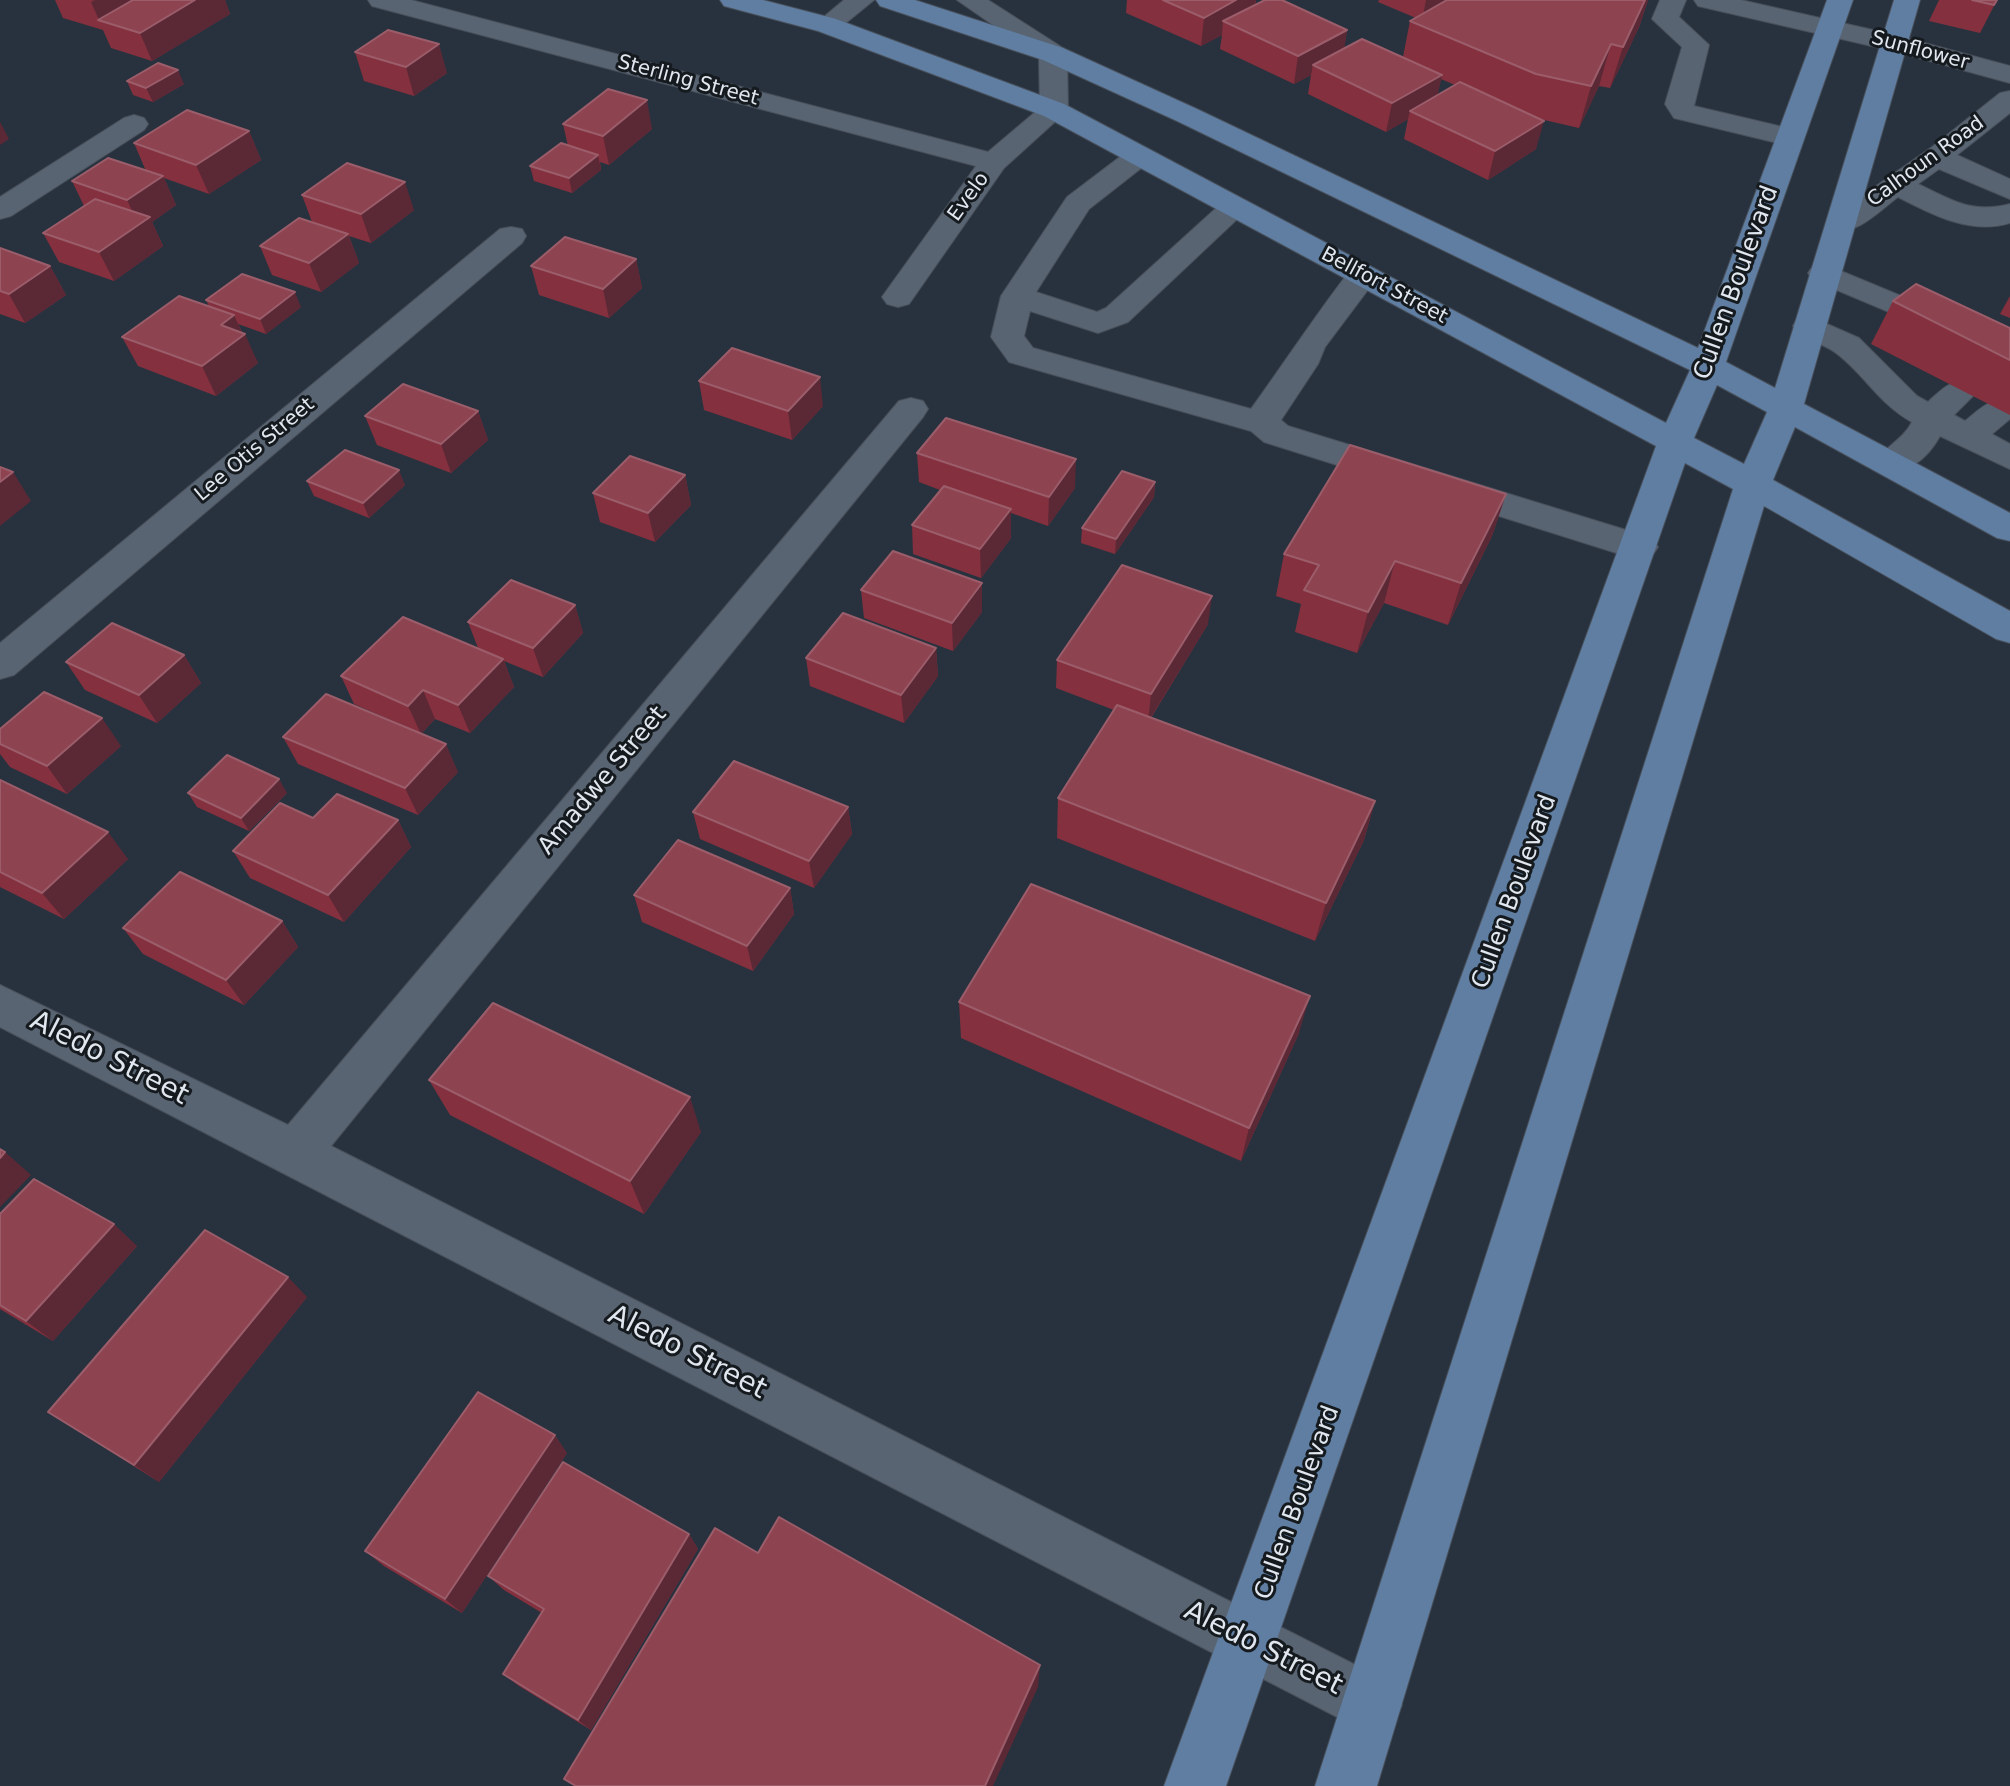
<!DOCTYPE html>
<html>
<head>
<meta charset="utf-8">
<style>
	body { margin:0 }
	canvas { display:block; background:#28323e }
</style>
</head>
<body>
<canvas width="2010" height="1786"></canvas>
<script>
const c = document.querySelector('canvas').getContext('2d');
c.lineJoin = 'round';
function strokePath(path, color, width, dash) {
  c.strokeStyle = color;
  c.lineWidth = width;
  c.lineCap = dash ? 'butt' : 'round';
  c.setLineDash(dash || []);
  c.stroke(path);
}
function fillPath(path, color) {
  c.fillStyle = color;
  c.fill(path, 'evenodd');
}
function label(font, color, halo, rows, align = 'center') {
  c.font = font + ' "DejaVu Sans",sans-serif';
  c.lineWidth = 6;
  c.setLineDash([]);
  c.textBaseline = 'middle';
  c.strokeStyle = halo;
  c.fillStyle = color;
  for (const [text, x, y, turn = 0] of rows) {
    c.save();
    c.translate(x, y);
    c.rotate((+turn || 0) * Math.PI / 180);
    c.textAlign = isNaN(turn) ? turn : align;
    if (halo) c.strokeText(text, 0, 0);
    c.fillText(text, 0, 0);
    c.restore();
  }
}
const minor = new Path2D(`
	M368,0H411L988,152L1040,108L1039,57L957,0H988L1063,48L1067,54L1068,110L1004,168L909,304L898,307L887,304L882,297L976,166L372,6Z
	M844,0H874L836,31H818L814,25Z
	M1660,0H1686L1679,17L1709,45L1694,106L1800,131L1804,137L1800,143L1790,146L1674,118L1665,104L1682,47L1652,19Z
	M1694,0H1741L1895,35L2010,66V83L1889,50L1698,6Z
	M2010,91V113L1957,155L2010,179V199L1939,169L1918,184C1952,200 1971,214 2010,204V223C1971,235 1933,215 1898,197C1879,211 1856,237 1830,230L1826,224L1830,218L1932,147L2000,93Z
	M134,115L144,118L148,124L144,130L11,216L0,219V197L124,118Z
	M1139,147L1149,150L1154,156L1149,162L1089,209L1036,292L1097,312L1106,308L1224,201L1235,198L1246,201L1250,207L1128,322L1098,333L1030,311L1024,336L1033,348L1251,409C1285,362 1316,314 1352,268L1363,266L1374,268L1379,275L1325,347L1318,364L1281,420L1288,426L1652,538L1658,547L1652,556L1639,560L1626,556L1264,442L1251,431L1009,362L991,337L1001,296L1067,197L1129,150Z
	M511,227L522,229L526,236L522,243L14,675L0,679V643L500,229Z
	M1824,264L2010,341V363L1813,280L1808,273L1813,266Z
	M1809,316L1859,338L1917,396L1928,402C1943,388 1953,377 1974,383L1979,390L1954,415L1965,421C1980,409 1990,397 2010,402V419L1992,434L2010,444V469L1940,436C1928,458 1904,479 1878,472L1873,464C1884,447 1903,440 1912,422C1880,405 1864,374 1836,353C1822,342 1803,341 1793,326L1797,319Z
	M911,398L923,401L928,409L923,417L331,1146L1393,1684L1402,1705L1393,1726L1372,1735L0,1027V985L288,1125L899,401Z`);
const major = new Path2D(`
	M720,0H763L836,19L1064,104L1666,423L1690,370L1177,121L1043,60L880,6L876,0H915L1063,48L1197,109L1698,348L1827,0H1853L1726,362L1775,388L1894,0H1920L1804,404L2010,513V541L1997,538L1795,427L1773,480L2010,611V643L1996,639L1764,506L1377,1786H1315L1733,489L1685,463L1226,1786H1164L1656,446L1044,116L818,31L724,6ZM1717,385L1767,412L1744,464L1694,438Z`);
const wall = new Path2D(`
	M55,0H225L230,14L152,61L111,48L103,30L63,18Z
	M1127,0H1256V4L1347,30L1344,49L1403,57L1410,21L1416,18L1378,2L1379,0H1648L1639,27L1610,88L1599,86L1579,128L1540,119L1536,149L1488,180L1404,139L1408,119L1386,132L1308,94L1311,75L1294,84L1220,49L1222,35L1201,46L1126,13ZM1441,79L1455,85L1437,95Z
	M1939,0H1997L1980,33L1929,21Z
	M355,52L447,73L414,96L364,81Z
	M127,81L184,84L153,102L133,95Z
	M563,124L652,129L609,165L600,162L601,170L572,193L534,181L530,166L568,146Z
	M249,131L261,160L209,194L164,178L176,205L152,222L163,246L114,281L59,262L43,233L84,206L72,181L146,171L134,143Z
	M302,195L414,210L371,243L349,236L359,263L321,292L272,275L260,246L312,222Z
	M0,248L50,266L66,295L25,323L0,314Z
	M636,259L642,288L609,318L539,295L531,266Z
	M2010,296V318L2000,314Z
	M206,300L301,307L266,334L238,324L258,363L216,396L138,366L122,337L209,306Z
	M1893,301L2010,328V415L1871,344Z
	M699,381L823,406L792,440L704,410Z
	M478,411L488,440L451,473L377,445L365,416Z
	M917,453L1075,488L1048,526L1011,513V538L981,578L913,554L912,525L940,490L919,482Z
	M685,475L691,505L655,542L600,522L593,493Z
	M307,481L405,485L369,518L314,496Z
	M1155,482L1154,497L1115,554L1081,543L1082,528Z
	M1506,494L1492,536L1448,625L1384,603L1357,653L1295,632L1301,604L1276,596L1284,554Z
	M982,583V612L953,651L864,618L861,590Z
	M575,605L583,633L543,677L504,661L514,687L470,733L435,719L421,734L458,772L418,815L298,764L283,737L411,729L354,704L341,676L478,648L468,622Z
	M1208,624L1151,718L1375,801L1364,840L1315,941L1057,838L1058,798L1114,710L1056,688L1057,660Z
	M936,648L938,676L904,723L810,686L806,658Z
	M184,655L201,683L157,723L85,690L66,662Z
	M0,729L121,746L67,794L10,767L0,754Z
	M0,780L128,859L64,919L0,887Z
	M188,793H287L249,831L197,807Z
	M848,807L852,834L814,888L700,839L693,812Z
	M313,818L398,820L411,847L344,922L250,878L233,851Z
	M790,888L794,914L753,971L642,922L634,895Z
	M282,921L298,947L244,1005L143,954L123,928Z
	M959,1002L1299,1033L1241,1161L961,1038Z
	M429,1080L701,1132L644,1214L450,1115Z
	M0,1214L137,1246L53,1341L0,1309Z
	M307,1297L159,1482L48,1412Z
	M567,1453L462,1613L384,1566L365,1551Z
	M689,1534L698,1549L591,1730L519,1686L503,1674L542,1613L504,1590L488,1576Z`);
const shadedWall = new Path2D(`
	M95,0H156L99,20L91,2Z
	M195,0H225L230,14L152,61L140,33Z
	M1236,0H1256L1254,16L1223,21L1222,35L1201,46L1204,18Z
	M1426,0H1459L1422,21Z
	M1645,0H1648L1639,27L1610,88L1623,47Z
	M1347,30L1343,58L1313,65L1311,75L1294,84L1298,56Z
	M439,44L447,73L414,96L406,67Z
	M1611,44L1599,86L1579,128L1591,86Z
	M178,70L184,84L153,102L146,88Z
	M1442,75L1436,103L1410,111L1408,119L1386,132L1392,103Z
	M647,100L652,129L609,165L603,136Z
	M1544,121L1536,149L1488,180L1495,151Z
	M0,122L9,139L0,145Z
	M249,131L261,160L209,194L196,165Z
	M598,155L601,170L572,193L569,178Z
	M163,176L176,205L152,222L163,246L114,281L99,252L139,225L127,200Z
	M405,182L414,210L371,243L361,214Z
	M348,234L359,263L321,292L309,263Z
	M636,259L642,288L609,318L603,289Z
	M50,266L66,295L25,323L9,294Z
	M295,292L301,307L266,334L260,319Z
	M234,315L243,335L245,334L258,363L216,396L202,366L221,325Z
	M820,377L823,406L792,440L788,411Z
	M478,411L488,440L451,473L441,444Z
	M1076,459L1075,488L1048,526L1049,497Z
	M399,470L405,485L369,518L363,503Z
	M13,472L31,501L0,526V482Z
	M685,475L691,505L655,542L648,513Z
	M1155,482L1154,497L1115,554L1116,539Z
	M1506,494L1492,536L1448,625L1461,583Z
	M1011,509V538L981,578L980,549Z
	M1395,561L1384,603L1357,653L1368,612Z
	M982,583V612L953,651L952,623Z
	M1212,596L1208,624L1148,722L1151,694Z
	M575,605L583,633L543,677L533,648Z
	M936,648L938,676L904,723L901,695Z
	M184,655L201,683L157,723L139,695Z
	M503,659L514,687L470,733L458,705Z
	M423,690L435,719L421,734L408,706Z
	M102,718L121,746L67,794L47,766Z
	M446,744L458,772L418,815L405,788Z
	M279,779L287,793L249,831L241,818Z
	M1375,801L1364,840L1315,941L1326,903Z
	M848,807L852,834L814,888L809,861Z
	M398,820L411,847L344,922L328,895Z
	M108,832L128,859L64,919L42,893Z
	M790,888L794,914L753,971L747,946Z
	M282,921L298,947L244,1005L226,980Z
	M1310,996L1299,1033L1241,1161L1249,1128Z
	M690,1097L701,1132L644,1214L630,1181Z
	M5,1152L31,1175L0,1207V1158Z
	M114,1224L137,1246L53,1341L26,1321Z
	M288,1277L307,1297L159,1482L134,1465Z
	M555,1435L567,1453L462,1613L445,1599Z
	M689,1534L698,1549L591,1730L578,1720Z
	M1040,1665L1038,1687L993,1786H985Z`);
const building = new Path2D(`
	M133,0H195L140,33L98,20Z
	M1163,0H1236L1204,18Z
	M1265,0H1282L1347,30L1298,56L1223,21Z
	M1447,0H1645L1623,47L1611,44L1591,86L1536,74L1410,21Z
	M1972,0H1997L1994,5Z
	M388,30L439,44L406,67L355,52Z
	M1362,39L1442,75L1392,103L1313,65Z
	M158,63L178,70L146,88L127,81Z
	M1460,82L1544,121L1495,151L1410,111Z
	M608,89L647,100L603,136L563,124Z
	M187,110L249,131L196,165L134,143Z
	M561,143L598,155L569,178L530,166Z
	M108,158L163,176L127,200L72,181Z
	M347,163L405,182L361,214L302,195Z
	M95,199L150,217L99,252L43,233Z
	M299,218L348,234L309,263L260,246Z
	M565,237L636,259L603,289L531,266Z
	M0,248L50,266L9,294L0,291Z
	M242,274L295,292L260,319L206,300Z
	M1916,284L2010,328V360L1893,301Z
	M179,296L234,315L221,325L245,334L202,366L122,337Z
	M732,348L820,377L788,411L699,381Z
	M403,384L478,411L441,444L365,416Z
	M946,418L1076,459L1049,497L917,453Z
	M1350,445L1506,494L1461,583L1395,561L1368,612L1304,590L1319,565L1284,554Z
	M345,450L399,470L363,503L307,481Z
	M630,456L685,475L648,513L593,493Z
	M0,467L13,472L0,482Z
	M1122,471L1155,482L1116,539L1082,528Z
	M944,486L1011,509L980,549L912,525Z
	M893,551L982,583L952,623L861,590Z
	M1122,565L1212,596L1151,694L1057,660Z
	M511,580L575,605L533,648L468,622Z
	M843,613L936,648L901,695L806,658Z
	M403,617L503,659L458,705L423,690L408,706L341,676Z
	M112,623L184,655L139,695L66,662Z
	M44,692L102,718L47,766L0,744V729Z
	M326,694L446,744L405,788L283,737Z
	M1117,705L1375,801L1326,903L1058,798Z
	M227,755L279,779L241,818L188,793Z
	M734,761L848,807L809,861L693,812Z
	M0,780L108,832L42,893L0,872Z
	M337,794L398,820L328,895L233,851L280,803L313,818Z
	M678,840L790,888L747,946L634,895Z
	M180,872L282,921L226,980L123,928Z
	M1031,884L1310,996L1249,1128L959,1002Z
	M493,1003L690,1097L630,1181L429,1080Z
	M0,1149L5,1152L0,1158Z
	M34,1179L114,1224L26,1321L0,1305V1214Z
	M205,1230L288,1277L134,1465L48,1412Z
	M478,1392L555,1435L445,1599L365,1551Z
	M563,1462L689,1534L578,1720L503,1674L544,1609L488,1576Z
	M779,1517L1040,1665L985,1786H576L564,1779L715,1528L758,1553Z`);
const farStreetnames = [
	["Sunflower",1920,51,15],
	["Sterling Street",688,81,15],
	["Calhoun Road",1926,162,-36],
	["Evelo",969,197,-54],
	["Bellfort Street",1384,286,28],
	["Lee Otis Street",255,450,-40]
];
const streetNames = [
	["Cullen Boulevard",1737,283,-70],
	["Amadwe Street",603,781,-50],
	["Cullen Boulevard",1515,892,-70],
	["Cullen Boulevard",1298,1503,-70]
];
const nearStreetnames = [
	["Aledo Street",109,1059,27],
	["Aledo Street",687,1353,27],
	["Aledo Street",1263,1649,27]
];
strokePath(minor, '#474f5a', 2);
strokePath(major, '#474f5a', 2);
fillPath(minor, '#596472');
fillPath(major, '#5f7ea2');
fillPath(wall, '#84303e');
fillPath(shadedWall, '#5b2836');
fillPath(building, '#8e4351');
strokePath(building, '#9b5d6a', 2);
label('20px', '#e0e7ef', '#151a1f', farStreetnames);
label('24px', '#e0e7ef', '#151a1f', streetNames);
label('28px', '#e0e7ef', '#151a1f', nearStreetnames);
</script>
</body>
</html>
